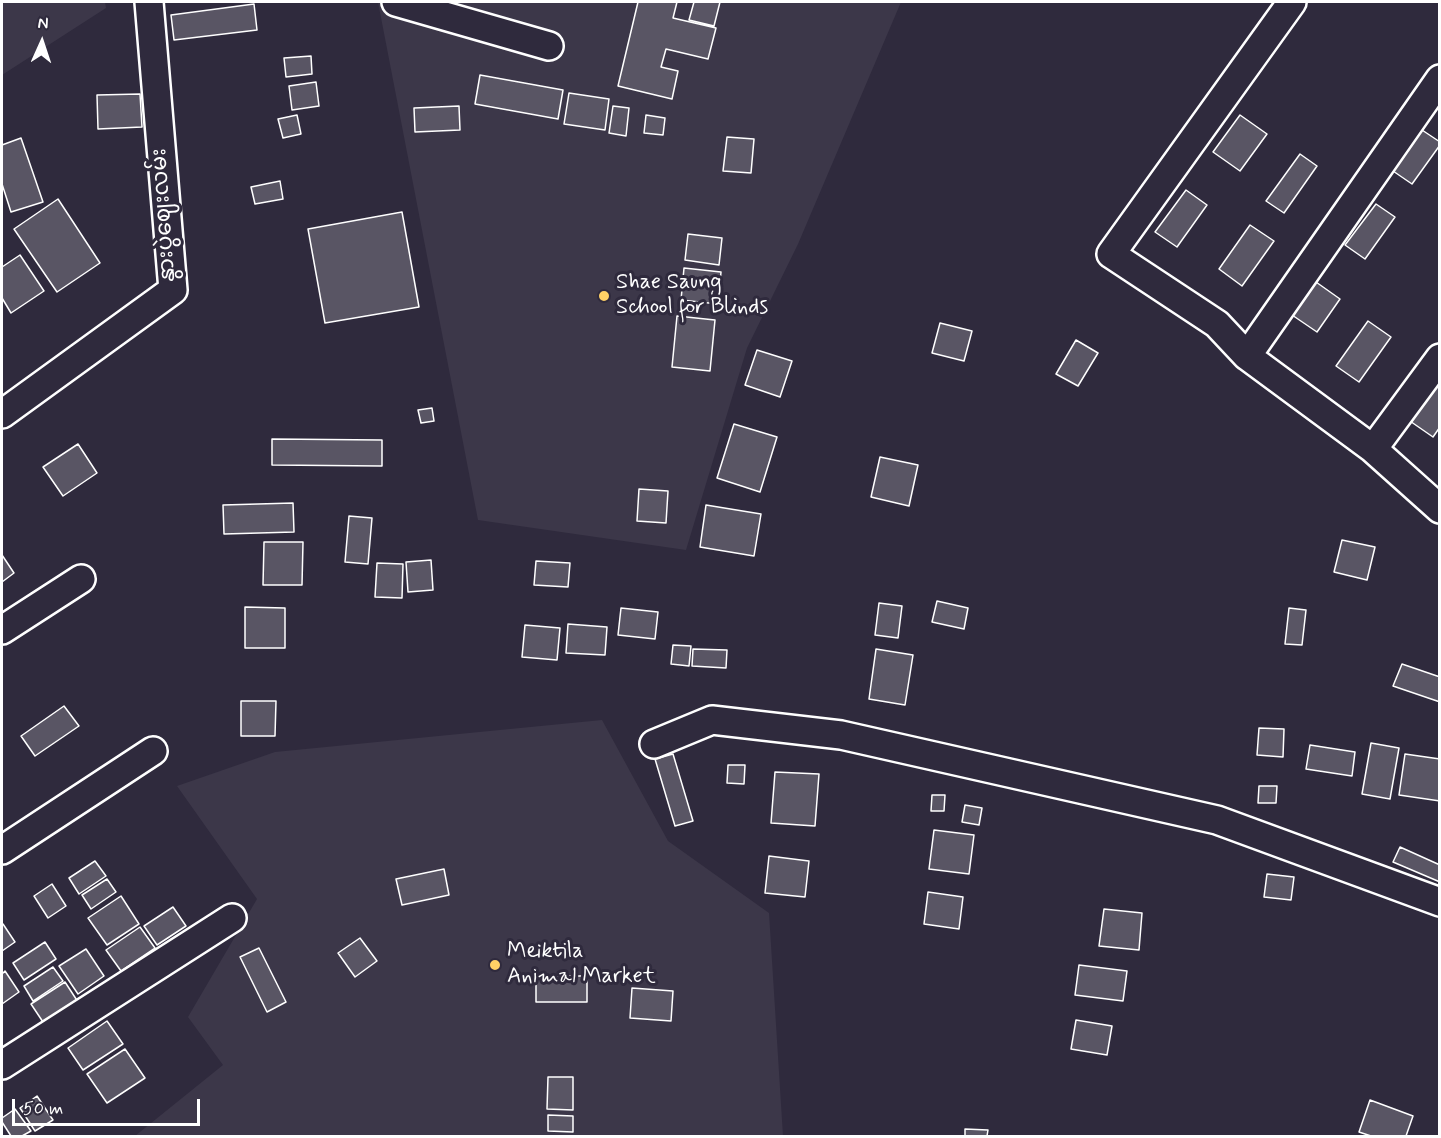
<!DOCTYPE html>
<html>
<head>
<meta charset="utf-8">
<style>
	body { margin:0 }
	#map { position:relative; width:1441px; height:1138px; overflow:hidden; background:#2f2a3d; font-family:Mynerve,sans-serif }
	canvas { display:block }
	.frame { position:absolute; inset:0; border:3px solid #fff; pointer-events:none }
	.north { position:absolute; left:12px; top:12px; width:60px; height:60px; -webkit-text-stroke:4px #2f2a3d; paint-order:stroke; rotate:3deg; font-size:16px; font-weight:700; line-height:24px; text-align:center; color:#fff }
	.north::after { content:''; display:block; margin:auto; width:21px; height:27px; background:#fff; clip-path:polygon(50% 0,100% 100%,50% 72%,0 100%) }
	.scale { position:absolute; left:12px; top:1099px; width:188px; height:27px; box-sizing:border-box; border:3px solid #fff; border-top:0; padding-left:8px; font-size:18px; line-height:21px; white-space:nowrap; color:#fff; -webkit-text-stroke:4px #2f2a3d; paint-order:stroke }
</style>
</head>
<body>
<div id="map">
<canvas width="1441" height="1138"></canvas>
<div class="frame"></div>
<div class="north">N</div>
<div class="scale">50 m</div>
</div>
<script>
const c = document.querySelector('canvas').getContext('2d');
c.lineJoin = 'round';
function fillPath(path, color) {
  c.fillStyle = color;
  c.fill(path, 'evenodd');
}
function strokePath(path, color, width, dash) {
  c.strokeStyle = color;
  c.lineWidth = width;
  c.lineCap = dash ? 'butt' : 'round';
  c.setLineDash(dash || []);
  c.stroke(path);
}
function label(font, color, halo, rows, align = 'center') {
  c.font = font + ' Mynerve,"Noto Sans Myanmar",sans-serif';
  c.lineWidth = 6;
  c.setLineDash([]);
  c.textBaseline = 'middle';
  c.strokeStyle = halo;
  c.fillStyle = color;
  for (const [text, x, y, turn = 0] of rows) {
    c.save();
    c.translate(x, y);
    c.rotate((+turn || 0) * Math.PI / 180);
    c.textAlign = isNaN(turn) ? turn : align;
    if (halo) c.strokeText(text, 0, 0);
    c.fillText(text, 0, 0);
    c.restore();
  }
}
const built = new Path2D(`
	M2,2H105L106,8L2,75Z
	M378,2H901L798,244L747,348L686,550L478,520Z
	M602,720L668,841L769,913L783,1136H135L223,1065L188,1017L257,899L177,786L275,752Z`);
const building = new Path2D(`
	M638,2H677L673,18L716,28L708,59L666,49L661,67L678,71L672,99L618,86Z
	M694,2H720L714,26L689,20Z
	M254,4L257,30L174,40L171,15Z
	M311,56L312,74L286,77L284,58Z
	M480,75L563,90L558,119L475,104Z
	M316,82L319,106L292,110L289,86Z
	M569,93L609,99L605,130L564,124Z
	M140,94L142,127L98,129L97,95Z
	M459,106L460,130L415,132L414,108Z
	M613,106L629,108L626,136L609,133Z
	M297,115L301,134L283,138L278,119Z
	M646,115L665,118L663,135L644,133Z
	M1240,115L1267,134L1240,171L1213,152Z
	M1422,130L1440,142V145L1412,184L1393,171Z
	M727,137L754,139L751,173L723,171Z
	M21,138L43,202L11,212L2,184V145Z
	M1300,154L1317,166L1284,213L1266,201Z
	M280,181L283,199L255,204L251,187Z
	M1186,190L1207,205L1177,247L1155,232Z
	M58,199L100,263L57,292L14,229Z
	M1376,204L1395,217L1365,259L1345,245Z
	M402,212L419,307L325,323L308,229Z
	M1250,225L1274,241L1242,286L1219,269Z
	M688,234L722,238L719,265L685,260Z
	M20,255L44,291L11,313L2,298V267Z
	M684,268L721,272L718,304L681,300Z
	M1316,282L1340,299L1317,332L1292,315Z
	M677,316L715,320L710,371L672,367Z
	M1368,321L1391,337L1359,382L1336,366Z
	M940,323L972,331L964,361L932,353Z
	M1076,340L1098,353L1078,386L1056,374Z
	M757,350L792,361L780,397L745,385Z
	M1440,374V427L1433,437L1407,419Z
	M432,408L434,421L421,423L418,410Z
	M734,424L777,437L760,492L717,478Z
	M272,439L382,440V466L272,465Z
	M78,444L97,473L63,496L43,467Z
	M880,457L918,465L909,506L871,497Z
	M639,489L668,491L666,523L637,521Z
	M293,503L294,532L224,534L223,505Z
	M706,505L761,514L754,556L700,547Z
	M349,516L372,518L368,564L345,562Z
	M1342,540L1375,547L1367,580L1334,572Z
	M264,542H303L302,585H263Z
	M2,555L14,573L2,582Z
	M431,560L433,590L408,592L406,562Z
	M536,561L570,563L568,587L534,585Z
	M377,563L403,564L402,598L375,597Z
	M937,601L968,608L964,629L932,622Z
	M879,603L902,606L898,638L875,635Z
	M245,607L285,608V648H245Z
	M621,608L658,612L655,639L618,635Z
	M1289,608L1306,610L1302,645L1285,644Z
	M568,624L607,627L605,655L566,653Z
	M525,625L560,628L557,660L522,657Z
	M673,645L691,646L689,666L671,664Z
	M693,649L727,650L726,668L692,666Z
	M876,649L913,655L905,705L869,699Z
	M1402,664L1440,677V702L1393,686Z
	M241,701H276L275,736H241Z
	M64,706L79,726L35,756L21,736Z
	M1259,728L1284,729L1283,757L1257,755Z
	M1371,743L1399,748L1390,799L1362,794Z
	M1310,745L1355,752L1352,776L1306,769Z
	M673,754L693,821L675,826L655,759Z
	M1405,754L1440,759V801L1399,795Z
	M728,765H745L744,784L727,783Z
	M775,772L819,774L815,826L771,823Z
	M1259,786H1277L1276,803H1258Z
	M932,795H945L944,811H931Z
	M965,805L982,808L979,825L962,822Z
	M934,830L974,835L969,874L929,869Z
	M1400,847L1440,865V882L1393,862Z
	M769,856L809,861L805,897L765,893Z
	M95,861L106,876L79,894L69,878Z
	M444,869L449,895L402,905L396,879Z
	M1267,874L1294,877L1291,900L1264,897Z
	M107,879L116,892L91,909L82,895Z
	M52,884L66,906L48,918L34,896Z
	M928,892L963,897L959,929L924,924Z
	M121,896L139,924L107,945L88,918Z
	M173,907L186,926L157,945L144,926Z
	M1104,909L1142,913L1139,950L1099,946Z
	M3,924L15,942L2,951V925Z
	M140,927L155,948L121,971L106,950Z
	M360,938L377,961L355,977L338,953Z
	M45,942L56,959L24,980L13,963Z
	M259,948L286,1002L267,1012L240,957Z
	M86,949L104,976L78,994L59,966Z
	M1079,965L1127,971L1123,1001L1075,995Z
	M53,967L63,981L33,1001L24,986Z
	M5,971L19,992L2,1004V974Z
	M536,976H587V1002H536Z
	M65,982L80,1005L47,1028L31,1004Z
	M632,988L673,991L671,1021L630,1018Z
	M1076,1020L1112,1026L1107,1055L1071,1049Z
	M107,1021L123,1044L83,1070L68,1048Z
	M125,1049L145,1078L107,1103L87,1074Z
	M548,1077H573V1110L547,1109Z
	M37,1096L53,1120L35,1131L20,1108Z
	M1370,1100L1413,1116L1406,1136H1371L1359,1132Z
	M15,1109L31,1131L22,1136H11L2,1122V1118Z
	M548,1115L573,1116V1132L548,1131Z
	M965,1129L988,1130L987,1136H965Z`);
const minor = new Path2D(`
	M396,2L549,46
	M1292,2L1111,254L1217,324L1247,356L1373,449L1440,509
	M1247,356L1440,79
	M2,414L173,290L149,2
	M1373,449L1440,358
	M2,630L81,579
	M654,744L712,720L841,735L1217,820L1440,902
	M2,850L153,751
	M2,1065L232,918`);
const markers = [
	[604,296,6,"#ffd166"],
	[495,965,6,"#ffd166"]
];
const streetNames = [
	["နွားပွဲဈေးလမ်း",165,215,-94]
];
const poiNames = [
	["Shae Saung",616,283],
	["School for Blinds",616,308],
	["Meiktila",507,952],
	["Animal Market",507,977]
];
fillPath(built, '#3c3749');
fillPath(building, '#595564');
strokePath(building, '#fff', 1.5);
strokePath(minor, '#fff', 32);
strokePath(minor, '#2f2a3d', 27);
for (const [x, y, r, color] of markers) {
  const dot = new Path2D();
  dot.arc(x, y, r, 0, 2 * Math.PI);
  c.fillStyle = color;
  c.fill(dot);
  strokePath(dot, '#2f2a3d', 2);
}
label('22px', '#fff', '#2f2a3d', streetNames);
label('22px', '#fff', '#2f2a3d', poiNames, 'left');
</script>
</body>
</html>
